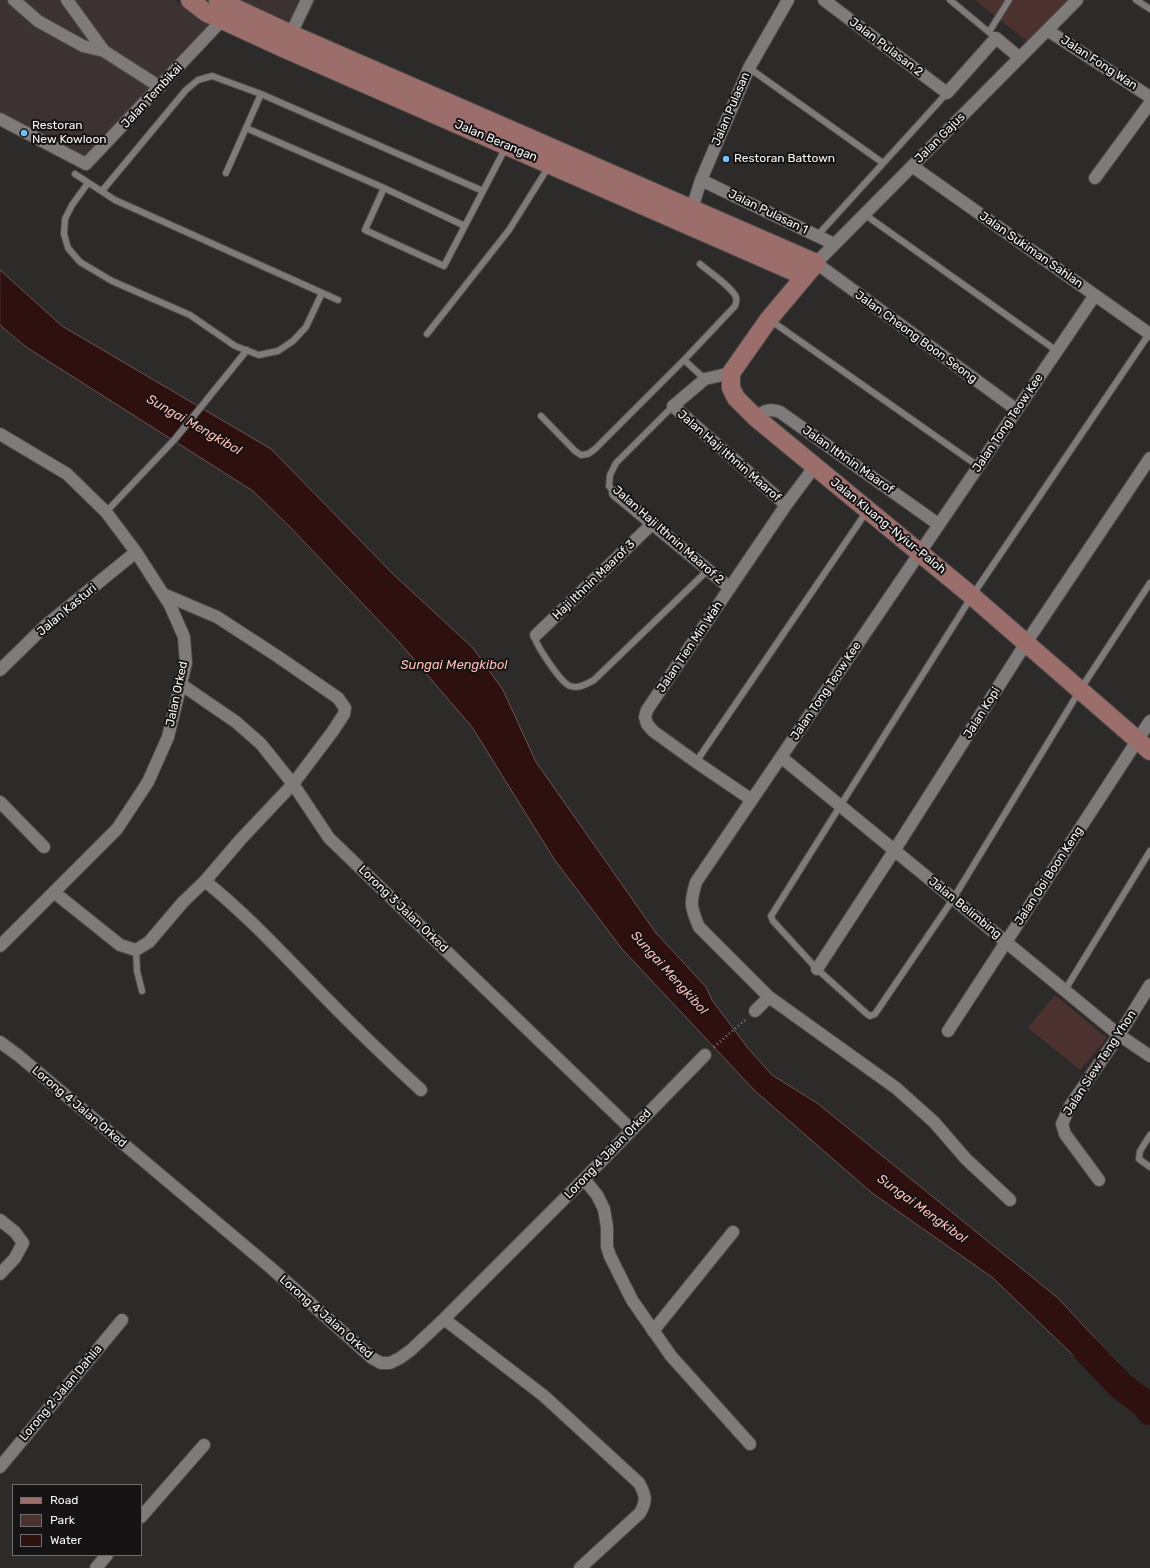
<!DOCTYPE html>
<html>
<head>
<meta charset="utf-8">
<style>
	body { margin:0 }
	#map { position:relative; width:1150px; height:1568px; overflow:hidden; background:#2d2a2a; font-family:Rubik,sans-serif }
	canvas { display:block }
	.legend { position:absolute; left:12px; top:1484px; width:130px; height:72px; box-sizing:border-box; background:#151313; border:1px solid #6f6d6d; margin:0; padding:5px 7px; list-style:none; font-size:12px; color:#f6f4f4 }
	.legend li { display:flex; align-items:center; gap:8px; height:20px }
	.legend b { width:20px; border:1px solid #6f6d6d }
</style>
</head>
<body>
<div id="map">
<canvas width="1150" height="1568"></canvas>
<ul class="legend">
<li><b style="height:5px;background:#9b6e6b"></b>Road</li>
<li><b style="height:11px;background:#4b322f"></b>Park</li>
<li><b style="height:11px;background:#2e110f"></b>Water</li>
</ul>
</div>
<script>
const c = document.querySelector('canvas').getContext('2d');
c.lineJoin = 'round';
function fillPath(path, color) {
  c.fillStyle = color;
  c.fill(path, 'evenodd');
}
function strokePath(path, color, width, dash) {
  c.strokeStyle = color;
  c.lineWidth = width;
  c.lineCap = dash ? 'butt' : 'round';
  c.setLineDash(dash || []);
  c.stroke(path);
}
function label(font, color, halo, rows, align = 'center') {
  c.font = font + ' Rubik,sans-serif';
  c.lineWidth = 4;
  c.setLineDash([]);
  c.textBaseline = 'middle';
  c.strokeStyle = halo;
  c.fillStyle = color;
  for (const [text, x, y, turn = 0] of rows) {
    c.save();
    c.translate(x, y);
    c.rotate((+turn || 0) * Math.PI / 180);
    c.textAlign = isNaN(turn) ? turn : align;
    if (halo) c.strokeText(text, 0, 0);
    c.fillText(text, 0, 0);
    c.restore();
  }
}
const built = new Path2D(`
	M0,0H175L219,32L86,171L0,126Z
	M236,0H316L301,30Z`);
const green = new Path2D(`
	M975,0H1068L1027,41Z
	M1055,995L1107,1038L1080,1070L1028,1028Z`);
const water = new Path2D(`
	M0,270L62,326L271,449L394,575L473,648L503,690L536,762L656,933L706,987L712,1000L747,1047L772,1075L817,1103L1058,1298L1122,1367L1103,1384L993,1278L872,1193L755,1091L622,949L554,859L472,727L400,643L289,526L253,491L26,347L0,325Z`);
const river = new Path2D(`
	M1085,1348L1121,1386L1145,1404L1150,1411`);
const path = new Path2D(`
	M714,1047L745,1020`);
const lane = new Path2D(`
	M950,0L996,38
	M1136,0L1150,9
	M989,32L1009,0
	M749,68L883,163
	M246,128L384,188L365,230L444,266L506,147
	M226,173L261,94
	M75,174L115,200L338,300
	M88,183L72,205L65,219L64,234L68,248L80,262L112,281L190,315L235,346L259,355L278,351L293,341L306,327L322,293
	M384,188L465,226
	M102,191L186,90L198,80L212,76L261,94L483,191
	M864,214L1057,351
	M817,236L947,93
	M770,320L978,466
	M427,334L509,230L549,166
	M1149,334L972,596L771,916L773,921L817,969L867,1014L870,1016L875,1014L953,899L1080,690L1150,583
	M684,360L735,306C736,303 737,300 736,297C731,286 709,272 700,264
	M541,416L575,451L581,455L588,454L595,449L684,360L705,379
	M615,493L609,486L610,475L616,463L673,406
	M106,512L175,439L247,350
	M536,635L535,639C539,649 561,683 570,686C579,689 586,684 594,680L708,570
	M696,762L867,511
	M136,950L137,971L142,991
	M1065,990L1150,851
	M1150,1135L1140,1151L1139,1159L1150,1167`);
const street = new Path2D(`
	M14,0L38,21L83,46L104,51L160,87
	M67,0L104,51
	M824,0L947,93L996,38L1020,58
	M1047,30L1150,97
	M288,40L307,0
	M0,119L86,164L227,15
	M912,166L1150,334
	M1095,178L1150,103
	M701,180L834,244
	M690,215L701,180L749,68L788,0
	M731,373L705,379L673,406L786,505
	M1017,410L816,263L1077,0
	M755,417C764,411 769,408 780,412L938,524
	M0,434L67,474L106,512L136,552L170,605L184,637L186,663L168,737L148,782L117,829L0,946
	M615,493L730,588
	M163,594L217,617L277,656L338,698L345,708L344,714L333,731L293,784L241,839L205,881
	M536,635L652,524
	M0,670L45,626L136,552
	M182,685L236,722L261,744L293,784L329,838L632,1130
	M781,757L1119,1035L1150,1056
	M752,800L696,762L653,731L647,724L645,717L647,710L786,505L815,466
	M0,802L44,847
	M55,893L120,945L136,950L149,942L183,902L205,881C246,914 282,953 319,991C352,1025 386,1058 421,1090
	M817,969L894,851L1026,643L1150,458
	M755,1011L769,997
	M948,1031L1150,721
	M0,1042L19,1056L271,1268L372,1358L381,1363H390L400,1358L411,1350L444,1319L584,1179L705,1055
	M584,1179L597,1195L604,1209L607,1227V1247L610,1256L632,1300L671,1356L750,1444
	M1099,1180L1065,1134L1062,1124L1070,1106L1119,1035L1150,985
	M1010,1200L966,1159L934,1122L896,1088L769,997L699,927C690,906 690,903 696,882L1095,295
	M0,1220L15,1232L23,1243L15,1258L0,1274
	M444,1319L544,1396L639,1483C646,1496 647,1500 640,1513L580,1568
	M653,1331L733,1232
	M0,1467L122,1320
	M141,1517L204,1445
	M96,1568L107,1555`);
const secondary = new Path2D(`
	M190,0L207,13L283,48L804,276
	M218,0L291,34L816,263L769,319L731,373V388L736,398L755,417L972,596L1150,751`);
const markers = [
	[24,133,4,"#6fc2f4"],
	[726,159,4,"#6fc2f4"]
];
const streetNames = [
	["Jalan Pulasan 2",886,47,37],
	["Jalan Fong Wan",1099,63,33],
	["Jalan Tembikai",152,96,-47],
	["Jalan Pulasan",731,109,-67],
	["Jalan Gajus",940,138,-45],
	["Jalan Berangan",496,141,23],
	["Jalan Pulasan 1",768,212,26],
	["Jalan Sukiman Sahlan",1031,250,35],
	["Jalan Cheong Boon Seong",916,337,36],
	["Jalan Tong Teow Kee",1008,423,-56],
	["Jalan Haji Ithnin Maarof",729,456,41],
	["Jalan Ithnin Maarof",848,460,35],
	["Jalan Kluang-Nyiur-Paloh",888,526,39],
	["Jalan Haji Ithnin Maarof 2",668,535,41],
	["Haji Ithnin Maarof 3",594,580,-44],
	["Jalan Kasturi",67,610,-40],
	["Jalan Tien Min Wah",690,647,-56],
	["Jalan Tong Teow Kee",826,691,-56],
	["Jalan Orked",177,694,-78],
	["Jalan Kopi",982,713,-58],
	["Jalan Ooi Boon Keng",1049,876,-57],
	["Jalan Belimbing",965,908,39],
	["Lorong 3 Jalan Orked",403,909,44],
	["Jalan Siew Teng Yhon",1100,1063,-57],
	["Lorong 4 Jalan Orked",79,1107,40],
	["Lorong 4 Jalan Orked",608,1154,-46],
	["Lorong 4 Jalan Orked",326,1317,41],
	["Lorong 2 Jalan Dahlia",61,1393,-50]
];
const poiNames = [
	["Restoran",32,126],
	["New Kowloon",32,140],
	["Restoran Battown",734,159]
];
const waterNames = [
	["Sungai Mengkibol",194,425,30],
	["Sungai Mengkibol",454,665],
	["Sungai Mengkibol",669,973,48],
	["Sungai Mengkibol",922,1209,36]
];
fillPath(built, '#3c3231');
fillPath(green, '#4b322f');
fillPath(water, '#2e110f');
strokePath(water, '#6a5554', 1);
strokePath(river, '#2e110f', 28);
strokePath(lane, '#4c4948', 8);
strokePath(street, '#4c4948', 14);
strokePath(secondary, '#4c4948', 20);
strokePath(path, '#878484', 2.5, [1, 3]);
strokePath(lane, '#7f7b7b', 6);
strokePath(street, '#7f7b7b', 12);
strokePath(secondary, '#9b6e6b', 18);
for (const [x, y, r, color] of markers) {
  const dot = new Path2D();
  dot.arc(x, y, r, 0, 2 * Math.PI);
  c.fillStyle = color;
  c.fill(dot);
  strokePath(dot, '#151313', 1.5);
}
label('12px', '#f6f4f4', '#151313', streetNames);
label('12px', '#f6f4f4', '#151313', poiNames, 'left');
label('italic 13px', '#ffbdb4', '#151313', waterNames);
</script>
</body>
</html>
